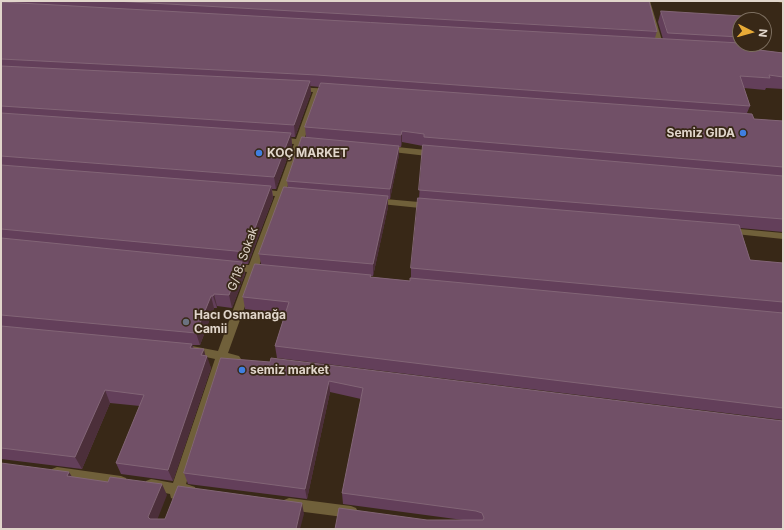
<!DOCTYPE html>
<html>
<head>
<meta charset="utf-8">
<style>
	body { margin:0 }
	#map { position:relative; width:784px; height:530px; overflow:hidden; background:#382817; font-family:Inter,sans-serif }
	canvas { display:block }
	.frame { position:absolute; inset:0; border:2px solid #e1d6cb; pointer-events:none }
	.north { position:absolute; left:732px; top:12px; width:40px; height:40px; box-sizing:border-box; background:#382817; border:1px solid #7c6e5f; border-radius:50%; rotate:96deg; font-size:11px; font-weight:700; line-height:16px; text-align:center; color:#e1d6cb }
	.north::after { content:''; display:block; margin:auto; width:14px; height:18px; background:#e8ab37; clip-path:polygon(50% 0,100% 100%,50% 72%,0 100%) }
</style>
</head>
<body>
<div id="map">
<canvas width="784" height="530"></canvas>
<div class="frame"></div>
<div class="north">N</div>
</div>
<script>
const c = document.querySelector('canvas').getContext('2d');
c.lineJoin = 'round';
function fillPath(path, color) {
  c.fillStyle = color;
  c.fill(path, 'evenodd');
}
function strokePath(path, color, width, dash) {
  c.strokeStyle = color;
  c.lineWidth = width;
  c.lineCap = dash ? 'butt' : 'round';
  c.setLineDash(dash || []);
  c.stroke(path);
}
function label(font, color, halo, rows, align = 'center') {
  c.font = font + ' Inter,sans-serif';
  c.lineWidth = 3.5;
  c.setLineDash([]);
  c.textBaseline = 'middle';
  c.strokeStyle = halo;
  c.fillStyle = color;
  for (const [text, x, y, turn = 0] of rows) {
    c.save();
    c.translate(x, y);
    c.rotate((+turn || 0) * Math.PI / 180);
    c.textAlign = isNaN(turn) ? turn : align;
    if (halo) c.strokeText(text, 0, 0);
    c.fillText(text, 0, 0);
    c.restore();
  }
}
const service = new Path2D(`
	M644,1H650L664,47L663,49H660L656,47Z`);
const minor = new Path2D(`
	M777,1H783V3L778,2Z
	M294,87L333,89L337,91L333,93H321L304,140L316,141L317,143L313,146L302,145L286,191L298,193L300,195L295,198L284,197L259,266L269,267L270,270L269,273H257L228,353L239,356L241,359L239,362L235,363L225,361L186,484L195,487L196,491L195,495L190,497L182,496L181,498L176,500L171,498L170,494L146,489L145,485L146,481L151,479L173,483L215,359L188,353L186,350L188,347L192,346L218,351L247,272L228,270L227,267L228,264L249,265L275,196L259,195L254,192L259,189L277,191L294,144L279,143L275,140L279,137L296,139L313,92L294,91Z
	M387,146L436,151L440,154L436,157L384,151L383,149Z
	M374,198L430,203L435,206L430,209L371,203L369,201L371,199Z
	M729,228L783,233V239L726,233L724,231L726,229Z
	M57,467L121,476L126,478L127,482L126,486L121,488L57,479L52,477L51,473L52,469Z
	M289,498L351,506L356,508L358,512L356,516L351,518L289,510L284,508L282,504L284,500Z`);
const wall = new Path2D(`
	M1,1H649L657,31L655,38L663,39L658,22L661,11L740,20V44L755,48L759,50L783,53V89L766,88L765,90L744,88L750,106L747,113L754,119L783,121V232L740,228L750,260L783,263V420L277,358L275,346L285,314L245,309L243,297L261,264L259,254L288,187L287,181L306,137L305,127L320,87L310,86L311,93L295,137H291L292,145L276,189H272L273,198L248,264H243L245,274L232,308L217,306V308H214L200,345H192L194,348L205,355L211,368L173,481L121,474L116,463L140,406L110,403L82,469L1,459ZM402,142L423,146L419,198L411,268V278L410,281L371,277V276H373L388,207V199H390L399,155V147H401Z
	M221,358L783,421V529L427,520H463L343,504L342,493L361,399L330,392L307,499L188,484L184,473Z`);
const shadedWall = new Path2D(`
	M310,81L311,93L295,137L294,125Z
	M402,131V142L401,147V135Z
	M291,133L292,145L276,189L274,177Z
	M399,146V155L390,199V189Z
	M271,186L273,198L248,264L246,252Z
	M388,196V207L373,276V264Z
	M242,262L245,274L232,308L229,295Z
	M214,294L217,306V308L213,296Z
	M211,296L214,308L200,345L196,333Z
	M192,344L196,356L190,348Z
	M204,349L206,359L207,356L211,368L173,481L168,470Z
	M329,381L330,392L307,499L305,489Z
	M105,390L110,403L82,469L75,457Z
	M69,472L76,483L67,476Z
	M162,484L167,495L154,528L148,517Z
	M302,503L304,514L300,529H296Z`);
const building = new Path2D(`
	M115,1H649L657,31Z
	M1,2L740,43V44H754L755,48L759,50L783,53V77L769,75L770,78L740,76L750,106L317,75L1,59Z
	M661,11L742,16L744,20H740V37L668,33Z
	M1,66L310,81L294,125L1,106Z
	M321,83L752,114L754,119L783,121V167L424,137V134L402,131L401,135L305,127Z
	M1,113L291,133L274,177L1,156Z
	M302,137L399,146L390,189L287,181Z
	M423,145L783,176V219L419,190Z
	M1,165L271,186L246,252L1,229Z
	M284,187L388,196L373,264L259,254Z
	M418,198L739,225L750,260L783,263V302L411,268Z
	M1,238L242,262L229,295L214,294L213,296H211L196,333L1,315Z
	M255,264L371,275L370,277L410,281V278L783,313V408L275,346L289,302L243,297Z
	M1,326L192,344L190,348L204,349L201,355L207,356L168,470L116,463L144,395L105,390L75,457L1,448Z
	M221,358L270,362L271,358L783,421V529H335L339,508L427,520H483L484,518L482,513L476,511L342,493L363,388L329,381L305,489L184,473Z
	M1,463L69,472L67,476L108,482L110,477L162,484L148,517L150,519H165L178,486L302,503L296,529H1Z`);
const markers = [
	[743,133,4,"#3f7fe0"],
	[259,153,4,"#3f7fe0"],
	[186,322,4,"#6b7280"],
	[242,370,4,"#3f7fe0"]
];
const poiNames = [
	["Semiz GIDA",735,133,"right"],
	["KOÇ MARKET",267,153],
	["Hacı Osmanağa",194,315],
	["Camii",194,329],
	["semiz market",250,370]
];
const streetNames = [
	["G/18. Sokak",243,259,-70]
];
fillPath(service, '#70603a');
fillPath(minor, '#70603a');
fillPath(wall, '#633f5a');
fillPath(shadedWall, '#4c2f3a');
fillPath(building, '#715067');
strokePath(building, '#826576', 1);
for (const [x, y, r, color] of markers) {
  const dot = new Path2D();
  dot.arc(x, y, r, 0, 2 * Math.PI);
  c.fillStyle = color;
  c.fill(dot);
  strokePath(dot, '#382817', 1.5);
}
label('bold 12px', '#e1d6cb', '#382817', poiNames, 'left');
label('12px', '#e1d6cb', '#382817', streetNames);
</script>
</body>
</html>
